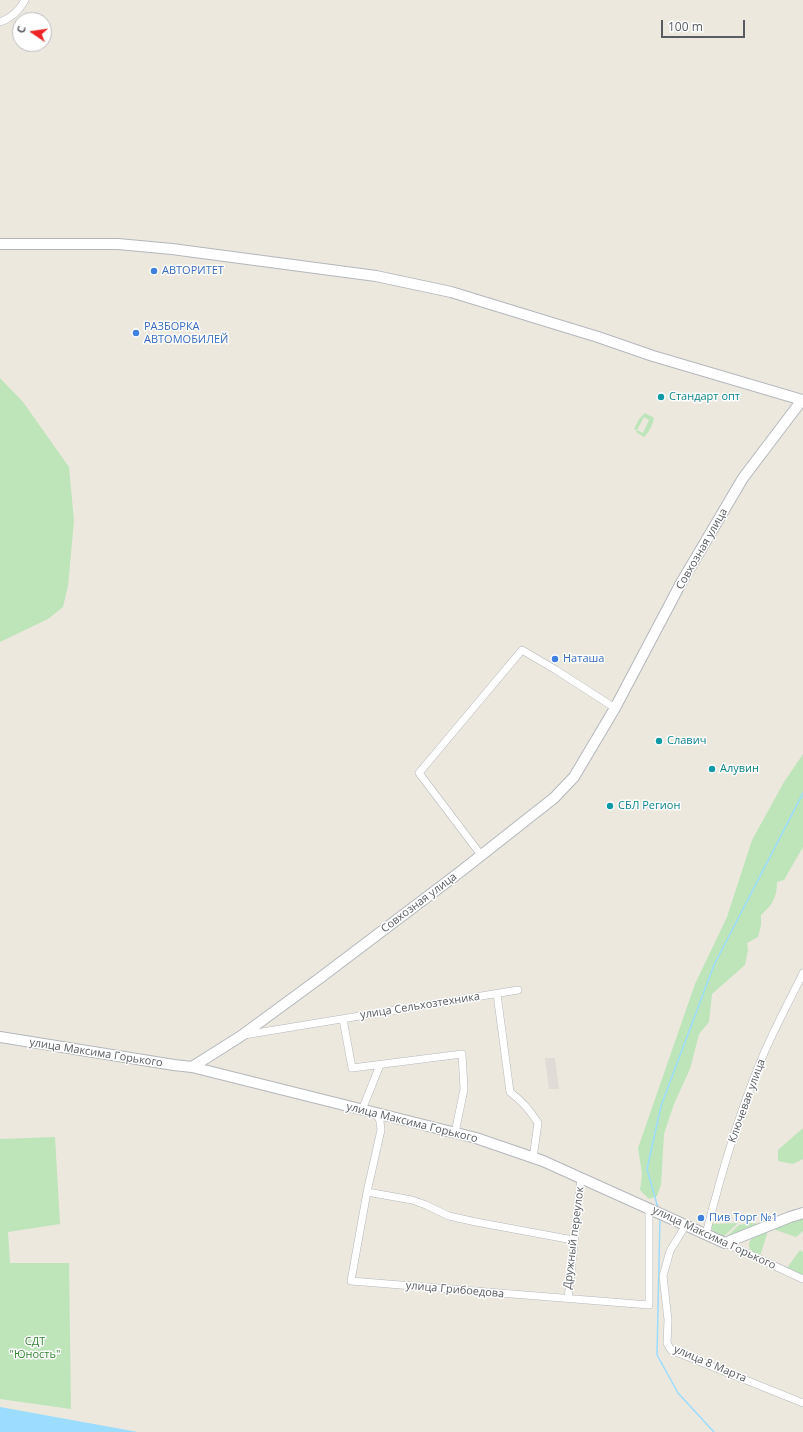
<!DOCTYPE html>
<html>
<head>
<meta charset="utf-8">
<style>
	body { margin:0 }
	#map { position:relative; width:803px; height:1432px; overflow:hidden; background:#ece8de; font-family:"Open Sans",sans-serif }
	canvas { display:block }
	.north { position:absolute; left:12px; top:12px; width:40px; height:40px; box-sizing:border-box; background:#fff; border:1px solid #bcbebf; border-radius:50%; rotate:283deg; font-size:11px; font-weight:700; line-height:16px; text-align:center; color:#585c60 }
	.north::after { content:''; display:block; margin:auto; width:14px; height:18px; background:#ed2325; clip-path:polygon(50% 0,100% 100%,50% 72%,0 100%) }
	.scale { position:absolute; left:661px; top:20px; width:84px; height:18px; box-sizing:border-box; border:2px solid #585c60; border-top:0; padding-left:5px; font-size:12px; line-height:14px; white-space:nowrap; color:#585c60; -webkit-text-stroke:3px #fff; paint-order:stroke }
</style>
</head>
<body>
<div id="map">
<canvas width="803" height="1432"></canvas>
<div class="north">С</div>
<div class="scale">100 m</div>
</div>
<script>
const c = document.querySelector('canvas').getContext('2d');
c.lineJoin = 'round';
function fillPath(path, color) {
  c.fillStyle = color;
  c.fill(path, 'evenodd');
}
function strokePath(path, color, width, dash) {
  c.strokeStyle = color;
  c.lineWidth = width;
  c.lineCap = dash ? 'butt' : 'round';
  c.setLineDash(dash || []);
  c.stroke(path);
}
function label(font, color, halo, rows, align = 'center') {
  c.font = font + ' "Open Sans",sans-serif';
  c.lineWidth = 3;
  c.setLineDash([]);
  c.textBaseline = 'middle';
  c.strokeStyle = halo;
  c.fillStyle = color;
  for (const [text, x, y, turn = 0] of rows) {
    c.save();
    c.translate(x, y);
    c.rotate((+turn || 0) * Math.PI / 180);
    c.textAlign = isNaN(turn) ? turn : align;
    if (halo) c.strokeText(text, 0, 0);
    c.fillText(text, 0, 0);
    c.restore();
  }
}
const industrial = new Path2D(`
	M545,1058H555L559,1089H549Z`);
const green = new Path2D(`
	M0,378L23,402L69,467L74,521L68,586L63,607L48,619L0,642Z
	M645,413L654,418C653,425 649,432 644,437L636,432L637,430L643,433L649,420L644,417L637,430L634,429L639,419Z
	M803,754V847L784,880L777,882C777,898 772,905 761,915V925L758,937L747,943L748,950L745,965L712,994L709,1022L699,1034L690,1069L674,1104L664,1134L661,1185L657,1196L649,1199L640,1190L642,1174L638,1148L695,984L727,917L752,840L784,782Z
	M803,1128V1159L793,1164L778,1161V1150Z
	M55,1137L60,1224L8,1232L10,1263H69L71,1409L0,1399V1139Z
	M803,1219V1231L796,1237L773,1229L784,1223Z
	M738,1223L723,1237C715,1234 712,1233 711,1224Z
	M750,1223L760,1224L725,1238L739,1225Z
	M768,1231L760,1256C751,1253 745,1246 752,1238C755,1234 763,1233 768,1231Z
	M800,1250L803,1252V1275L787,1268Z`);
const water = new Path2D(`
	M0,1407L138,1432H0Z`);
const stream = new Path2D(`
	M658,1208L647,1169L661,1106L714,965L803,793
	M660,1218L657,1355L678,1393L714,1432`);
const street = new Path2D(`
	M0,22C12,18 19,11 25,0
	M481,855L419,773L522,650L556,670L615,708
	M497,994L510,1092C522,1101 530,1110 538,1123L533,1158
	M343,1019L352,1068L462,1054L464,1089L455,1133
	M244,1035L518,990
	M362,1110L380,1065
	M376,1113L380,1121L381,1130L367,1192L351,1281L649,1305V1209
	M367,1192L412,1200L426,1205L449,1216L476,1222L573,1240
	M686,1225L670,1251L663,1276L668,1320L667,1343L671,1350L803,1403
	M706,1234C721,1174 738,1115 762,1058C774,1029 789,1002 803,973
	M725,1243L803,1279
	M568,1299L581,1178`);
const secondary = new Path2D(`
	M0,244H118L172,249L376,276L451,292L598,337L653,356L802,400L743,478L681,583L615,708L574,777L554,798L460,872L320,978L241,1036L192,1067
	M0,1037L174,1065L192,1067L476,1138L543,1161L725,1243L790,1217L803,1213`);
const markers = [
	[154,271,4,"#3f7fe0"],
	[136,333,4,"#3f7fe0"],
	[661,397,4,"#0f9aa8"],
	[555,659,4,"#3f7fe0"],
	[659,741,4,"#0f9aa8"],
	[712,769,4,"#0f9aa8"],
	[610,806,4,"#0f9aa8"],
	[701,1218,4,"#3f7fe0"]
];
const shopNames = [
	["АВТОРИТЕТ",162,271],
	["РАЗБОРКА",144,327],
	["АВТОМОБИЛЕЙ",144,340],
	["Наташа",563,659],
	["Пив Торг №1",709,1218]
];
const cultureNames = [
	["Стандарт опт",669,397],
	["Славич",667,741],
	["Алувин",720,769],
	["СБЛ Регион",618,806]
];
const streetNames = [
	["Совхозная улица",702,549,-60],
	["Совхозная улица",419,903,-37],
	["улица Сельхозтехника",420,1006,-9],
	["улица Максима Горького",96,1053,9],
	["Ключевая улица",747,1101,-70],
	["улица Максима Горького",412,1123,14],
	["Дружный переулок",574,1238,-83],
	["улица Максима Горького",714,1238,25],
	["улица Грибоедова",455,1290,5],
	["улица 8 Марта",710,1364,23]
];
const parkNames = [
	["СДТ",35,1342],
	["\"Юность\"",35,1355]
];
fillPath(industrial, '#dfdbd6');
fillPath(green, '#bde5b9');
fillPath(water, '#9bdcff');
strokePath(stream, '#9bdcff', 1.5);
strokePath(street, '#b5b8bc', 8);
strokePath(secondary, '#b3b7bc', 12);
strokePath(street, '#fff', 7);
strokePath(secondary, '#fff', 10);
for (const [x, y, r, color] of markers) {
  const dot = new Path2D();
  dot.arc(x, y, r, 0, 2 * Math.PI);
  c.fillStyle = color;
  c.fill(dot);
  strokePath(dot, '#fff', 1.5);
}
label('11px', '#366cbe', '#fff', shopNames, 'left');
label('11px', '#0d838f', '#fff', cultureNames, 'left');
label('11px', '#585c60', '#fff', streetNames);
label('11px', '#358532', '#fff', parkNames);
</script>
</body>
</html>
